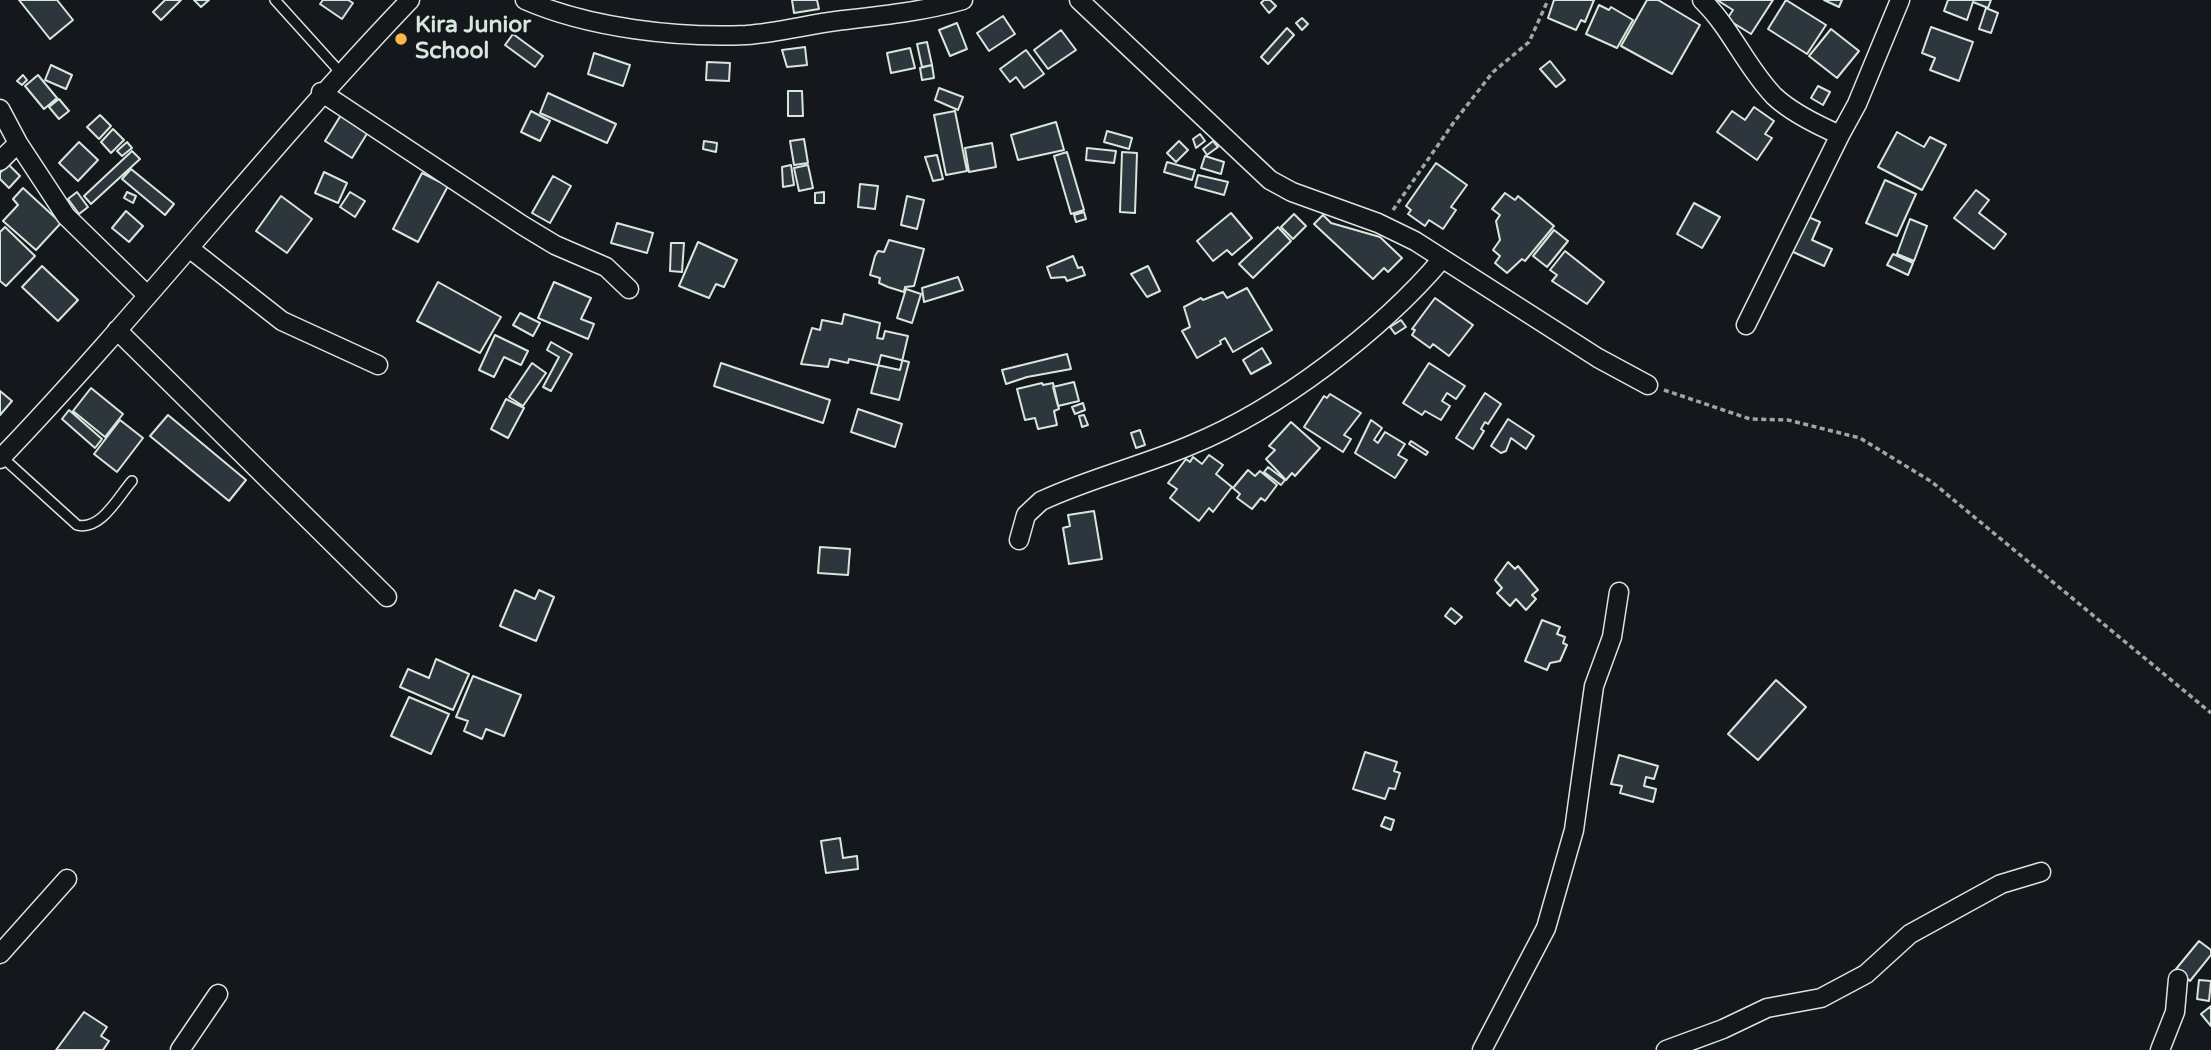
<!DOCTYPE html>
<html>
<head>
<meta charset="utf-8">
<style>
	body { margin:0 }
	canvas { display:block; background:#14181c }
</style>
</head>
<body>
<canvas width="2211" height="1050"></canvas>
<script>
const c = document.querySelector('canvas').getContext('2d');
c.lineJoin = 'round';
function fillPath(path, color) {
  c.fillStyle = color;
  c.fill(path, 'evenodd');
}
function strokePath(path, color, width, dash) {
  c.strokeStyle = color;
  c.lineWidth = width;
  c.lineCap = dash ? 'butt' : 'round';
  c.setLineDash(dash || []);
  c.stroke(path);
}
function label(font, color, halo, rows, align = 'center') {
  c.font = font + ' "Varela Round",sans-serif';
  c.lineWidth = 5;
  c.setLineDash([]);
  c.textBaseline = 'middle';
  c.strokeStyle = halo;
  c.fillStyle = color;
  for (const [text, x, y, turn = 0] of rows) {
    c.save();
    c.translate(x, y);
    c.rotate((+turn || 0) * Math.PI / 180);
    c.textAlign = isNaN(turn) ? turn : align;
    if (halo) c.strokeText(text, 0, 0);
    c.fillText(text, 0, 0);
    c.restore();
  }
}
const building = new Path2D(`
	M19,0H57L73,20L50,39Z
	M165,0H181L161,20L153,12Z
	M194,0H209L201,7Z
	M323,0H348L353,3L342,19L320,4Z
	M792,0H817L819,9L794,13Z
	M1264,0H1270L1276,6L1269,13L1261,3Z
	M1554,0H1594L1585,22L1581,20L1576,30L1548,18Z
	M1647,0H1658L1700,25L1672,74L1621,46Z
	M1717,0H1773L1751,34L1727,19L1733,10Z
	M1786,0L1826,25L1807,54L1768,29Z
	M1824,0H1842L1839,7Z
	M1948,0H1991L1988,8L1973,2L1967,20L1944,11Z
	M1599,5L1609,10L1611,7L1633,20L1617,48L1586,34Z
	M1986,8L1998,13L1991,33L1979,29Z
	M1003,16L1015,34L989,51L977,33Z
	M1302,18L1308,24L1302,30L1296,23Z
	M957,23L967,49L950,56L939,30Z
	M1931,27L1973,42L1959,81L1930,70L1935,58L1922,53Z
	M1287,28L1294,35L1268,64L1261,57Z
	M1831,29L1859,51L1837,78L1809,56Z
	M1061,30L1076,50L1048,69L1034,50Z
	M513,34L543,56L535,67L505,45Z
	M927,42L932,65L922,67L917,44Z
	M805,47L807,65L787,67L782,50Z
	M910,48L915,68L891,73L887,53Z
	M1026,50L1044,74L1024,88L1016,77L1010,82L1000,69Z
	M594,53L630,65L623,86L588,74Z
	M1550,61L1565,80L1556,87L1540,69Z
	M707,62L730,63L729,81L706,80Z
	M51,65L72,75L66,89L45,80Z
	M932,65L934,78L922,80L920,68Z
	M23,75L27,80L22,85L17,81Z
	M38,75L57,98L44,109L25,86Z
	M1818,86L1830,92L1823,105L1811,98Z
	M939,88L963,97L958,110L935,100Z
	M788,91H802L803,116H788Z
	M548,93L616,124L607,143L540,113Z
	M59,99L69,111L59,119L49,107Z
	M1754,107L1774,121L1765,134L1772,138L1757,160L1717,132L1732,111L1745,120Z
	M531,111L550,121L540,141L521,132Z
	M955,111L967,171L946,175L934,115Z
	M100,115L111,126L99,139L87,127Z
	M341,115L368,132L352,158L325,141Z
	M1056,122L1064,150L1018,160L1011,135Z
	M113,129L124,140L111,153L101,142Z
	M1107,131L1132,138L1129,149L1104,142Z
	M1897,132L1924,147L1930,137L1946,145L1922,190L1878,167Z
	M1200,134L1205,141L1196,148L1193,139Z
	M804,139L808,163L794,165L790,141Z
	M704,141L717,143L716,152L703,149Z
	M1179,141L1188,150L1176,162L1167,153Z
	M1213,141L1218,147L1207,155L1203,149Z
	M79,142L98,160L78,181L59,163Z
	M127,142L132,148L122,156L117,151Z
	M992,143L996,167L969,172L965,148Z
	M1087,148L1116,151L1114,163L1086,160Z
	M132,151L140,159L91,204L84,196Z
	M1067,152L1084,210L1071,214L1054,156Z
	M1122,152L1137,153L1135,213L1120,212Z
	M937,155L943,179L933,181L925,157Z
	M1205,156L1224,162L1221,174L1201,168Z
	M1167,162L1195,170L1192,180L1164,172Z
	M1436,163L1467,185L1451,207L1456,210L1443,229L1429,220L1425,226L1408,214L1411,210L1406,206Z
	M8,164L20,176L9,188L0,179V173Z
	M791,165L794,185L783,187L782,167Z
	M808,165L813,188L799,191L794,168Z
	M131,169L174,204L165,215L122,179Z
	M324,172L347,183L338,203L315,193Z
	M422,173L448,186L418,242L393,229Z
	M1198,175L1228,182L1224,195L1195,187Z
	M553,176L571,186L550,223L532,213Z
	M1885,180L1916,194L1897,236L1866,223Z
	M860,184L878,186L875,209L858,207Z
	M23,188L61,223L36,250L3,221L18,205L13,199Z
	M1976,190L1989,200L1979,213L2006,234L1994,249L1954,218Z
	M77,192L88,207L79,214L68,199Z
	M127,192L136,196L133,203L124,198Z
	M350,192L365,201L355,217L340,207Z
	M824,192V203H815V193Z
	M1505,193L1515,200L1518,196L1554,226L1525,261L1522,259L1507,273L1495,263L1500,256L1493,250L1500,240L1496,221L1500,215L1492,209Z
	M281,196L312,219L287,253L256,231Z
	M907,196L924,200L917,229L901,225Z
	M1694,203L1720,217L1702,248L1677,234Z
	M126,211L143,226L129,242L112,228Z
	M1084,212L1086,219L1076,222L1074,215Z
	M1231,213L1252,238L1232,255L1227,250L1213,261L1197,241Z
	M1294,214L1306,226L1293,239L1281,227Z
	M1323,215L1331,223L1380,237L1402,258L1388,272L1384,268L1373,279L1314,224Z
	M1806,216L1820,222L1812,240L1832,249L1824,266L1791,251Z
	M1910,219L1927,226L1914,261L1897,254Z
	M617,223L653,233L647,253L611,243Z
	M5,227L35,256L6,286L0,281V232Z
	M1278,227L1291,241L1253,278L1239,264Z
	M1554,230L1568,241L1547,267L1533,256Z
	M889,240L924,249L914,286L905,287L904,292L888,287L879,283L880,278L870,275L875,256L878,251L884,252Z
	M698,242L737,260L724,287L716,284L709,298L679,286Z
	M671,243H684L682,272L670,271Z
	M1565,251L1604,282L1587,304L1552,281L1557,275L1550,270Z
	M1893,254L1913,263L1908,275L1887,265Z
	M1073,256L1078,268L1082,267L1085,275L1067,281L1065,277L1051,278L1047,267Z
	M42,266L78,300L58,321L22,287Z
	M1148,266L1160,291L1147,297L1131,274Z
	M958,277L963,290L924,302L922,288Z
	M438,282L501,317L480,353L417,321Z
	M554,282L591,298L581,319L594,324L588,339L538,318Z
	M1247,288L1272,330L1233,352L1225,338L1220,341L1221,344L1197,358L1182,331L1190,327L1184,307L1201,298L1203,300L1223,292L1227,298Z
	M906,289L921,294L912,323L897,318Z
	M1435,298L1473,325L1449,356L1433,344L1430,348L1412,335L1415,330L1412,329Z
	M520,313L540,323L533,336L513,325Z
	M844,314L880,323L877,338L883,339L885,331L908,336L900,370L849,359L848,363L830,359L828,367L801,364L812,328L820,330L822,320L842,324Z
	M1401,320L1406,327L1395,334L1390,327Z
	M495,335L528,351L521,365L504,357L494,377L479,370Z
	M551,342L572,354L551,391L543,387L559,357L547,350Z
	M1262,348L1271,363L1251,374L1243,360Z
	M1067,354L1071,369L1027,377L1006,384L1002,370Z
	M881,355L909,362L899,400L871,393Z
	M532,363L546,373L523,406L509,397Z
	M721,363L830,400L823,423L714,386Z
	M1429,363L1465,386L1456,399L1447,393L1442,401L1450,406L1441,420L1425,411L1422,415L1403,403Z
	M1074,382L1079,401L1058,406L1053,387Z
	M1042,383L1043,385L1053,383L1059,409L1054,411L1057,425L1038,429L1035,418L1025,420L1017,389Z
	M91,388L123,414L105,437L73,411Z
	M0,391L12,401L0,415Z
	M1485,393L1501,404L1488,424L1485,422L1481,429L1484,431L1473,449L1456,438Z
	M1330,394L1361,413L1344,435L1351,439L1343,452L1304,427L1324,396L1327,398Z
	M506,399L524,408L508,438L491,429Z
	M1083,403L1085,410L1075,414L1072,407Z
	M858,409L902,424L895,447L851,432Z
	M69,410L102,439L95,448L62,419Z
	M168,415L246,480L229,501L150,436Z
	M1084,415L1088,425L1082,427L1079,416Z
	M1508,419L1534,436L1526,449L1511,438L1506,451L1501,453L1491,446Z
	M120,420L143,438L117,472L94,454Z
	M1371,420L1382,428L1374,440L1378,443L1385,432L1405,444L1398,455L1407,460L1395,478L1355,453Z
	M1291,422L1320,448L1295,476L1292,473L1286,480L1266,459L1275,450L1269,446Z
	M1140,430L1145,445L1136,448L1131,433Z
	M1411,441L1428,452L1426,455L1409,444Z
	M1209,455L1223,465L1216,474L1232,487L1213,512L1209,508L1199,521L1170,498L1177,489L1168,483L1186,459L1190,462L1193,457L1202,464Z
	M1268,467L1285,480L1281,485L1264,472Z
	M1248,470L1255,476L1260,471L1277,485L1265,501L1261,498L1252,509L1237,498L1240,494L1233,488Z
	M1094,511L1102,559L1069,564L1063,528L1070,526L1068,515Z
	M820,547L850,549L848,575L818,573Z
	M1508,562L1515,569L1518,566L1538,590L1532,595L1536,599L1526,610L1516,599L1510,606L1497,593L1502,588L1495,580Z
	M515,590L535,599L539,590L554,597L536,641L500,626Z
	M1451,608L1462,617L1455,624L1445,616Z
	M1542,620L1560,627L1557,634L1565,637L1563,643L1567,645L1560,661L1550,663L1547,670L1525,661Z
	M436,659L469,674L453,710L400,687L408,669L429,678Z
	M473,676L521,695L504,736L486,729L482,739L464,731L468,721L456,717Z
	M1776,680L1806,707L1758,760L1728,734Z
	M409,697L449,714L431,754L391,736Z
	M1365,752L1397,762L1394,771L1400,773L1395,789L1389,788L1385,799L1353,789Z
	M1619,755L1658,766L1654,779L1646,777L1644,786L1656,789L1653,802L1620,793L1622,786L1611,784Z
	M1385,817L1394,820L1391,830L1381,826Z
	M840,838L843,858L857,856L858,869L826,873L821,841Z
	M2199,941L2211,950V955L2190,981L2176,969Z
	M2199,980L2211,981L2209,1001L2197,999Z
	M2211,1006V1026L2201,1014Z
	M84,1012L107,1027L101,1036L109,1041L103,1050H56Z`);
const path = new Path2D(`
	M1393,210L1454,122L1493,72L1529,42L1548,0
	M1664,390L1750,419L1788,420L1860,438L1932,482L2211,713`);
const service = new Path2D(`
	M275,0L340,72
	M2,457L77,525C101,531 118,497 132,481`);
const minor = new Path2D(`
	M525,0C589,28 677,38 746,35C776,33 806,25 836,21C879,16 921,12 963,0
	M1079,0L1270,180L1292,192L1378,223L1415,241L1598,358L1648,385
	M1702,0C1731,28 1746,67 1774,96C1792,113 1817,125 1840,135L1857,104L1900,0
	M321,92L522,225L555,245L606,267L629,289
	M0,109L18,143L66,216L147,295
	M0,161L18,143
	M189,248L282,321L378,365
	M1746,325L1840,135
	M117,330L387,597
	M0,459C142,311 268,148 410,0
	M1019,540L1026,515L1041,501C1090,478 1142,466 1191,445C1279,409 1381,331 1442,259
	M0,954L67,879
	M180,1050L218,994
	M1482,1050L1546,928L1574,830L1594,686L1612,637L1619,592
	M1666,1050L1723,1029L1767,1008L1821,998L1866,974L1910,934L2001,884L2041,872
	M2160,1050L2175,1012L2178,979`);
const markers = [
	[401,39,7,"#ffb74d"]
];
const poiNames = [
	["Kira Junior",415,26],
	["School",415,52]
];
fillPath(building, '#2c363c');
strokePath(building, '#d8e6dc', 2);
strokePath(service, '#d8e6dc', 12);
strokePath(minor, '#d8e6dc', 21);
strokePath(path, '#9da8a2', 3.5, [5, 3.5]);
strokePath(service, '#14181c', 9);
strokePath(minor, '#14181c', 18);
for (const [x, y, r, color] of markers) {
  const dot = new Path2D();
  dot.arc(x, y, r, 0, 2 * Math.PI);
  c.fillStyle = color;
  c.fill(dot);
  strokePath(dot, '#14181c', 2.5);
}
label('bold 23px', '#d8e6dc', '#14181c', poiNames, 'left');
</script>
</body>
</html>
